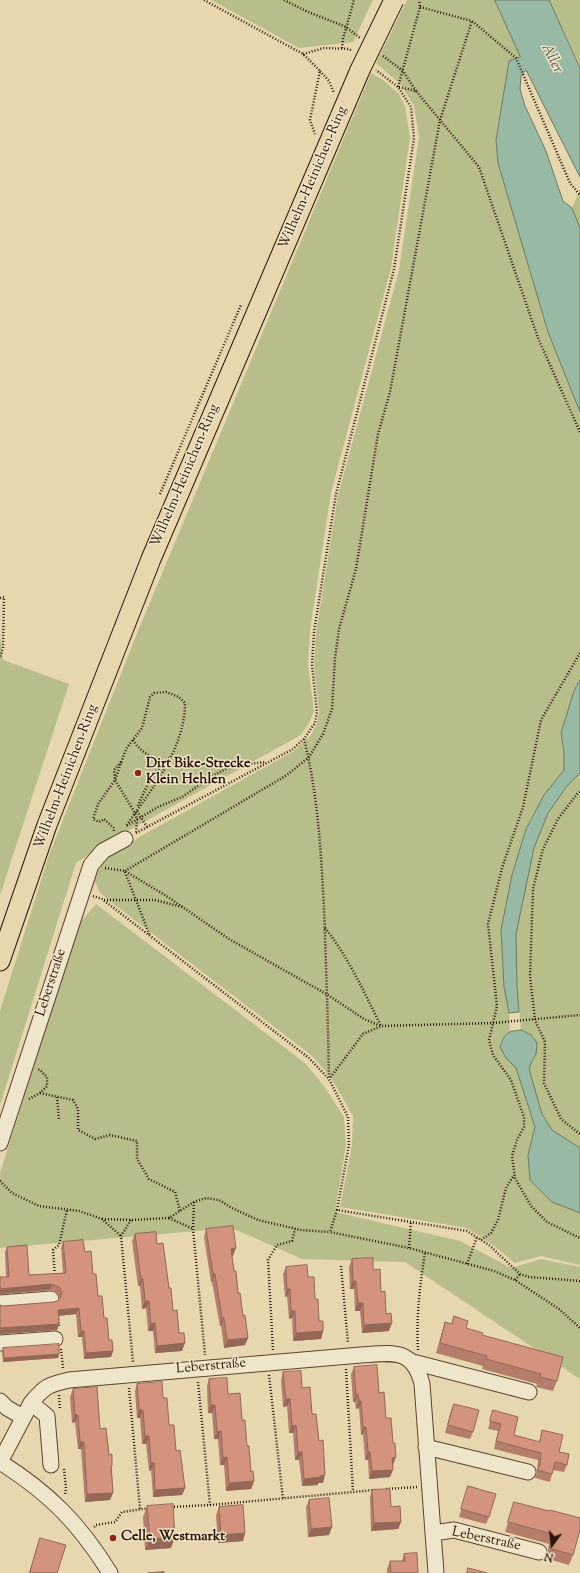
<!DOCTYPE html>
<html>
<head>
<meta charset="utf-8">
<style>
	body { margin:0 }
	#map { position:relative; width:580px; height:1573px; overflow:hidden; background:#e7d7ae; font-family:"Sorts Mill Goudy",serif }
	canvas { display:block }
	.north { position:absolute; left:532px; top:1525px; width:40px; height:40px; -webkit-text-stroke:3px #efe5ca; paint-order:stroke; rotate:195deg; font-size:11px; font-weight:700; line-height:16px; text-align:center; color:#2c1606 }
	.north::after { content:''; display:block; margin:auto; width:14px; height:18px; background:#2c1606; clip-path:polygon(50% 0,100% 100%,50% 72%,0 100%) }
</style>
</head>
<body>
<div id="map">
<canvas width="580" height="1573"></canvas>
<div class="north">N</div>
</div>
<script>
const c = document.querySelector('canvas').getContext('2d');
c.lineJoin = 'round';
function fillPath(path, color) {
  c.fillStyle = color;
  c.fill(path, 'evenodd');
}
function strokePath(path, color, width, dash) {
  c.strokeStyle = color;
  c.lineWidth = width;
  c.lineCap = dash ? 'butt' : 'round';
  c.setLineDash(dash || []);
  c.stroke(path);
}
function label(font, color, halo, rows, align = 'center') {
  c.font = font + ' "Sorts Mill Goudy",serif';
  c.lineWidth = 3;
  c.setLineDash([]);
  c.textBaseline = 'middle';
  c.strokeStyle = halo;
  c.fillStyle = color;
  for (const [text, x, y, turn = 0] of rows) {
    c.save();
    c.translate(x, y);
    c.rotate((+turn || 0) * Math.PI / 180);
    c.textAlign = isNaN(turn) ? turn : align;
    if (halo) c.strokeText(text, 0, 0);
    c.fillText(text, 0, 0);
    c.restore();
  }
}
const green = new Path2D(`
	M211,0H373L353,42L299,48Z
	M407,0H495L520,57L509,62L496,140L498,163L548,332L580,412V680L574,691L561,733L564,753V770L544,795L526,829L512,875L501,930L504,987L509,1013L510,1031L504,1036L506,1058L516,1068L535,1127L528,1155L552,1202L580,1213V1265L541,1256L515,1263L490,1243L467,1228L340,1207L352,1145L353,1116L330,1076L311,1055L107,899L99,891L94,879L104,860L143,835L294,751L311,735L317,723L319,712L314,665L316,633L338,495L399,270L419,137L414,106L401,85L376,63Z
	M549,0H580V66Z
	M371,73L382,79L399,94L405,106L410,138L391,268L331,493L310,630L308,664L314,711L310,721L301,735L106,843L76,863L0,1105V1011L49,855L138,631Z
	M580,190V228L572,208Z
	M0,633L3,660L69,684L0,895Z
	M580,773V1148L552,1130L542,1114L529,1069L532,1061L536,1054L531,1035L521,1030L517,987L516,934L525,888L534,848L548,813L567,786Z
	M96,904L305,1063L324,1086L344,1117L346,1145L335,1212L460,1241L511,1268L541,1259L580,1267V1379L405,1262L302,1259L232,1228L0,1248V1173L79,924Z`);
const water = new Path2D(`
	M495,0H549L580,68V177L526,70L521,76L520,89L525,106L546,151L563,201L572,208L580,228V412L548,332L498,163L496,140L509,61L520,57Z
	M580,680V773L567,786L548,813L534,848L516,934L517,987L519,1012L509,1013L504,987L501,930L512,875L526,829L544,795L564,770V753L561,733L574,691Z
	M521,1030L531,1035L537,1043L536,1054L532,1061L529,1069L542,1114L552,1130L580,1148V1213L552,1202L530,1180L528,1155L535,1127L516,1068L506,1058L500,1047C505,1033 507,1031 521,1030Z`);
const path = new Path2D(`
	M204,0L303,54L320,71L310,120L315,134
	M284,0L306,11L346,27L360,38
	M420,7L472,21L516,58L570,183L580,195
	M342,48L343,39L354,0
	M303,54L324,48L349,49L352,51
	M383,56L403,71L416,91
	M320,71L329,81L334,93
	M398,87L420,7L419,0
	M399,87L416,91L479,167L538,338L580,432
	M160,494L241,305
	M0,598L4,597L3,648L0,658
	M580,653L541,720L523,807L502,868L488,924L497,1006L489,1040L493,1055L511,1080L524,1117V1127L517,1140L512,1156L515,1178L531,1206L547,1222L580,1238
	M304,739C318,795 321,852 324,909C326,965 328,1022 329,1079
	M133,740C141,753 151,757 165,762
	M121,762L114,770L115,780L135,813L137,820L136,833
	M580,792L577,794L558,819L543,849L533,889L530,976L535,1020L545,1042L544,1083L561,1119L580,1134
	M138,806C145,788 155,770 170,757
	M137,811L147,827
	M114,831V828L104,819L99,822L93,819L98,804L115,780L126,749L142,728L150,697L154,693L166,692L179,697L185,703C185,749 151,790 126,826L158,807L182,797L211,777L231,766L266,762
	M136,833L293,749L304,739L315,723L317,712L312,665L314,632L336,494L394,269L414,138L411,107L398,87L376,70
	M105,868L125,871L168,897L229,939L328,995L364,1019L381,1026L493,1023L580,1015
	M125,871L287,775L309,757L323,734L332,709L335,658L339,629L356,569L378,434L390,392L440,120L472,21
	M125,872L150,936
	M93,896L102,899L309,1058L329,1079L348,1117L349,1145L337,1210L467,1231L489,1245L520,1274L529,1277L580,1281
	M104,900H155L182,907
	M325,928C349,958 364,992 381,1026L363,1034L330,1078
	M40,1093L73,1100L78,1109V1130L95,1139L110,1135L137,1141V1159L149,1179L175,1192L180,1211
	M57,1097L59,1120
	M29,1099L40,1093L47,1086V1077L40,1070L37,1069
	M0,1181L12,1193L39,1206L79,1211L102,1219L121,1236
	M194,1202L193,1229L205,1355
	M337,1210L330,1232L409,1248L494,1271L515,1280L559,1309L580,1328
	M169,1218L193,1229
	M102,1219L131,1220L169,1218L194,1202L206,1198L219,1200L232,1208L258,1220L301,1230L330,1232
	M131,1220L121,1236L133,1362
	M481,1240L491,1233L498,1220L506,1188L514,1175
	M409,1248L411,1221
	M467,1264L477,1237
	M341,1266L348,1343
	M55,1277L53,1250L59,1245L67,1210
	M515,1280L520,1274
	M58,1316L59,1327
	M61,1349L63,1368
	M273,1350L268,1260L277,1245L292,1241L295,1229
	M418,1350C416,1317 420,1285 425,1252
	M346,1369L353,1491
	M269,1375L283,1499
	M198,1382L210,1505
	M129,1388L140,1509
	M59,1395L60,1410
	M64,1469L66,1488L65,1495
	M386,1489L417,1487
	M171,1507L210,1505L375,1490
	M94,1527L96,1525L115,1522L122,1512L150,1508`);
const minor = new Path2D(`
	M0,1143L91,865L103,851L125,839
	M0,1303L51,1299
	M0,1343L55,1339
	M413,1362L529,1392
	M0,1401L7,1408L23,1417
	M31,1403L47,1416L51,1465
	M426,1447L528,1472
	M0,1462L31,1403C45,1386 48,1385 69,1380L361,1355C393,1353 413,1348 422,1384L436,1573
	M0,1462C49,1493 79,1523 110,1573
	M433,1533L454,1530L539,1552`);
const major = new Path2D(`
	M0,961L47,825L151,559L360,70`);
const majorBridge = new Path2D(`
	M360,70L394,0`);
const wall = new Path2D(`
	M206,1229L233,1256H232L234,1271L248,1338L245,1345L224,1348L221,1326H220L212,1282H211L204,1237Z
	M135,1234L157,1244L169,1288L173,1311L179,1333L182,1351L155,1353L153,1331H148L146,1308L142,1309L140,1286H138L132,1241Z
	M63,1242L85,1252L93,1274L109,1340L113,1351L111,1357L84,1359L82,1337H78L76,1314L58,1316L59,1324L57,1330L0,1334V1305L3,1306L54,1302L59,1300L60,1298L58,1294L50,1290L0,1294V1277H6L5,1252L7,1247L29,1275L63,1273L61,1248Z
	M352,1259L373,1270L381,1292L386,1314L389,1331L362,1333L360,1311H355L354,1289H350L349,1267Z
	M286,1267L308,1277L315,1299L319,1321L323,1331L321,1339L293,1341L292,1318L289,1319L287,1296L285,1297L283,1274Z
	M454,1316L466,1328L482,1335L557,1381L553,1391L536,1387L537,1384L482,1369L483,1366L436,1353L442,1332L445,1322L451,1324Z
	M3,1348L59,1354L58,1358L3,1362L2,1352Z
	M354,1367L379,1393L386,1418L393,1465L390,1477L369,1479L368,1460H365L363,1434L361,1435L359,1408L356,1409L355,1402H353L351,1374Z
	M283,1372L302,1388L312,1414L323,1483H318V1485L302,1486L299,1460H295L293,1433H289L287,1406L283,1407L281,1380Z
	M209,1379L228,1394L242,1420L247,1446L251,1472L254,1481L251,1489L226,1491L224,1465H220L218,1439H214L212,1413H208L207,1386Z
	M137,1384L163,1398L169,1425L176,1451L185,1488L182,1495L153,1497L151,1470L149,1471L146,1444H142L140,1418H137L135,1391Z
	M73,1389L100,1429L109,1455L112,1469L113,1493L110,1500L85,1502L81,1449H78L75,1422L72,1423L70,1397Z
	M454,1404L473,1432L470,1439L445,1433L451,1411Z
	M493,1410L514,1435L539,1442L542,1430L559,1452L567,1465L564,1472L553,1470L550,1482L535,1478L537,1472L538,1460L494,1449L498,1431L488,1429Z
	M468,1486L489,1517L486,1524L459,1517Z
	M372,1490L391,1507L401,1522L398,1529L371,1531L370,1497Z
	M309,1500L329,1535L308,1537L306,1507Z
	M514,1502L549,1511L573,1555L569,1565L545,1558L548,1550L549,1544L505,1532Z
	M147,1506L171,1548L145,1550L143,1517Z
	M219,1507L245,1533L243,1541L218,1543L216,1515Z
	M40,1538L57,1573H29Z
	M404,1554L418,1573H387V1569L390,1561H402Z`);
const shadedWall = new Path2D(`
	M236,1248L233,1256L228,1257L231,1249Z
	M213,1274H215L212,1282H211Z
	M141,1279H143L140,1286H138Z
	M353,1281H356L354,1289H350Z
	M52,1284L50,1290L0,1294V1289L1,1288Z
	M287,1289H290L287,1296L285,1297Z
	M145,1301H149L146,1308L142,1309Z
	M358,1303H363L360,1311H355Z
	M79,1308L76,1314L56,1316L58,1310Z
	M291,1311H295L292,1318L289,1319Z
	M222,1318H224L221,1326H220Z
	M155,1323L153,1331H148L151,1324Z
	M392,1323L389,1331L362,1333L364,1325Z
	M59,1324L57,1330L0,1334V1328Z
	M81,1331H84L82,1337H78Z
	M323,1331L321,1339L293,1341L296,1333Z
	M248,1338L245,1345L224,1348L227,1340Z
	M185,1343L182,1351L155,1353L157,1346Z
	M113,1351L111,1357L84,1359L86,1353Z
	M59,1354L58,1358L3,1362L4,1358Z
	M358,1394L355,1402H353L356,1395Z
	M286,1399H290L287,1406L283,1407Z
	M359,1401H361L359,1408L356,1409Z
	M211,1405H215L212,1413H208Z
	M139,1410H143L140,1418H137Z
	M75,1415H78L75,1422L72,1423Z
	M296,1425L293,1433H289L292,1426Z
	M363,1427H366L363,1434L361,1435Z
	M221,1431L218,1439H214L217,1432Z
	M145,1436H149L146,1444H142Z
	M80,1442H84L81,1449H78Z
	M298,1452H302L299,1460H295Z
	M368,1452H370L368,1460H365Z
	M227,1457L224,1465H220L223,1458Z
	M396,1457L393,1465H389L392,1458Z
	M151,1463H154L151,1470L149,1471Z
	M393,1470L390,1477L369,1479L372,1471Z
	M325,1475L323,1483H318V1485L302,1486L304,1479Z
	M254,1481L251,1489L226,1491L229,1483Z
	M185,1488L182,1495L153,1497L155,1490Z
	M113,1493L110,1500L85,1502L87,1494Z
	M401,1522L398,1529L371,1531L374,1523Z
	M332,1527L329,1535L308,1537L311,1529Z
	M245,1533L243,1541L218,1543L221,1535Z
	M175,1537L171,1548L145,1550L150,1539Z`);
const building = new Path2D(`
	M233,1226L236,1248L231,1249L234,1271H236L238,1293H240L243,1316L245,1315L248,1338L227,1340L224,1318H222L215,1274H213L206,1229Z
	M156,1232L157,1244L163,1243L169,1288H171L173,1311L177,1310L179,1333H184L185,1343L157,1346L155,1323L151,1324L149,1301H145L143,1279H141L135,1234Z
	M83,1240L85,1252L91,1251L93,1274H96L98,1296H102L104,1318H107L109,1340H112L113,1351L86,1353L84,1331H81L79,1308L58,1310L59,1324L0,1328V1305L3,1306L54,1302L59,1300L62,1293L60,1288L52,1284L0,1289V1277H9L7,1247L27,1245L29,1275L66,1273L63,1242Z
	M373,1258V1270L380,1269L381,1292L385,1291L386,1314L391,1313L392,1323L364,1325L363,1303H358L356,1281H353L352,1259Z
	M307,1265L308,1277H314L315,1299H318L319,1321H323V1331L296,1333L295,1311H291L290,1289H287L286,1267Z
	M454,1316L468,1321L466,1328L483,1333L482,1335L563,1357L557,1381L540,1377L541,1374L486,1359L487,1356L440,1343L445,1322L452,1324Z
	M59,1344V1354L4,1358L3,1348Z
	M377,1365L379,1393L384,1392L386,1418H391L393,1443H395L396,1457L392,1458L393,1470L372,1471L370,1452H368L366,1427H363L361,1401H359L358,1394L356,1395L354,1367Z
	M301,1371L302,1388L310,1387L312,1414H316L319,1441L323,1440L325,1475L320,1476V1477L304,1479L302,1452H298L296,1425L292,1426L290,1399H286L283,1372Z
	M227,1378L228,1394L240,1393L242,1420H245L247,1446H249L251,1472L253,1471L254,1481L229,1483L227,1457L223,1458L221,1431L217,1432L215,1405H211L209,1379Z
	M162,1382L163,1398H167L169,1425H174L176,1451L180,1450L185,1488L155,1490L154,1463H151L149,1436H145L143,1410H139L137,1384Z
	M97,1387L100,1429L106,1428L109,1455L112,1454V1466H111L113,1493L87,1494L84,1442H80L78,1415H75L73,1389Z
	M454,1404L479,1410L473,1432L448,1425Z
	M493,1410L518,1417L514,1435L540,1442L542,1430L563,1435L559,1452L569,1454L567,1465L555,1462L552,1474L537,1470L540,1466L541,1453L496,1441L501,1424L490,1421Z
	M468,1486L496,1494L489,1517L461,1509Z
	M390,1489L391,1507L400,1506L401,1522L374,1523L372,1490Z
	M329,1498L332,1527L311,1529L309,1500Z
	M514,1502L549,1511L550,1510L580,1518V1530L573,1555L549,1548L551,1545L553,1534L508,1522Z
	M173,1504L175,1537L150,1539L147,1506Z
	M243,1505L245,1533L221,1535L219,1507Z
	M40,1538L66,1545L57,1573H30Z
	M417,1553L418,1573H391L390,1561H405L404,1554Z
	M468,1568L487,1573H467Z
	M164,1572V1573H148Z`);
const markers = [
	[138,773,4,"#8f2418"],
	[113,1538,4,"#8f2418"]
];
const streetNames = [
	["Wilhelm-Heinichen-Ring",314,178,-67],
	["Wilhelm-Heinichen-Ring",186,476,-67],
	["Wilhelm-Heinichen-Ring",67,777,-69],
	["Leberstraße",52,983,-72],
	["Leberstraße",211,1367,-5],
	["Leberstraße",486,1540,12]
];
const poiNames = [
	["Dirt Bike-Strecke",146,765],
	["Klein Hehlen",146,781],
	["Celle, Westmarkt",121,1538]
];
const waterNames = [
	["Aller",551,59,63]
];
fillPath(green, '#b7be89');
fillPath(water, '#98baa5');
strokePath(water, '#6d7865', 1);
strokePath(minor, '#5b4630', 17);
strokePath(major, '#2c1606', 21);
strokePath(path, '#2c1606', 2.5, [1, 2]);
strokePath(minor, '#efe5ca', 15);
strokePath(major, '#e7d7ae', 19);
strokePath(majorBridge, '#2c1606', 21, []);
strokePath(majorBridge, '#e7d7ae', 19);
fillPath(wall, '#b57e6b');
fillPath(shadedWall, '#946757');
fillPath(building, '#d3937c');
strokePath(building, '#946757', 1);
for (const [x, y, r, color] of markers) {
  const dot = new Path2D();
  dot.arc(x, y, r, 0, 2 * Math.PI);
  c.fillStyle = color;
  c.fill(dot);
  strokePath(dot, '#efe5ca', 1.5);
}
label('14px', '#2c1606', '#efe5ca', streetNames);
label('bold 14px', '#2c1606', '#efe5ca', poiNames, 'left');
label('italic 15px', '#524f3e', '#efe5ca', waterNames);
</script>
</body>
</html>
